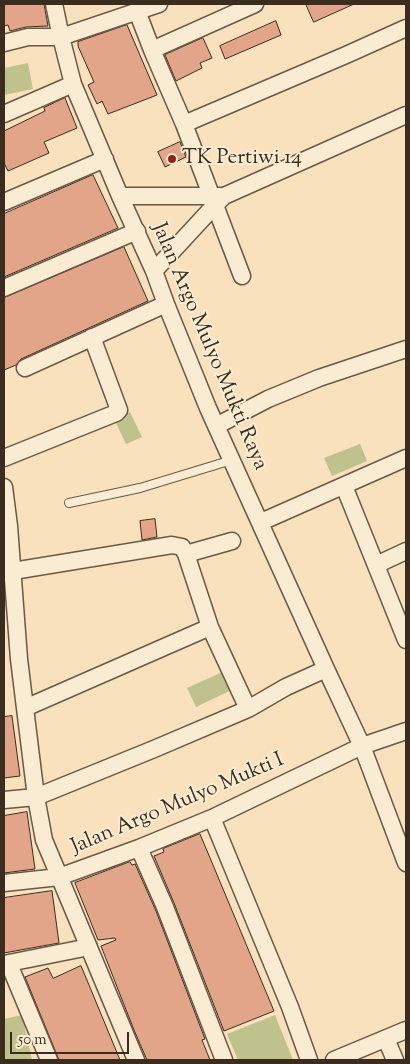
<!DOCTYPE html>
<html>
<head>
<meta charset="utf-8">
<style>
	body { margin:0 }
	#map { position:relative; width:410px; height:1064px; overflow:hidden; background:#f8e1bc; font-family:"Sorts Mill Goudy",serif }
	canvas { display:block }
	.frame { position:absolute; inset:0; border:5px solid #3a2c1e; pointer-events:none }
	.scale { position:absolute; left:10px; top:1032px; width:119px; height:22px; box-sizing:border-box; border:2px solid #3a2c1e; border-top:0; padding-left:6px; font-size:15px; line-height:18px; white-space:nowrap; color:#3a2c1e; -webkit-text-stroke:4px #faecd3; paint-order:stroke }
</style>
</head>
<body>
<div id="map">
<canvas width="410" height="1064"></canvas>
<div class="frame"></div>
<div class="scale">50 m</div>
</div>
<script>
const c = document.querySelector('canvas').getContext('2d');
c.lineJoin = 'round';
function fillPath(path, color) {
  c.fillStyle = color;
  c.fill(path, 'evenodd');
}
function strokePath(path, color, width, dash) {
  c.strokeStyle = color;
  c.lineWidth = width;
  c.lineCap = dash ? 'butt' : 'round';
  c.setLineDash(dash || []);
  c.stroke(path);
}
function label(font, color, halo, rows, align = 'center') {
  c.font = font + ' "Sorts Mill Goudy",serif';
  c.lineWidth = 4;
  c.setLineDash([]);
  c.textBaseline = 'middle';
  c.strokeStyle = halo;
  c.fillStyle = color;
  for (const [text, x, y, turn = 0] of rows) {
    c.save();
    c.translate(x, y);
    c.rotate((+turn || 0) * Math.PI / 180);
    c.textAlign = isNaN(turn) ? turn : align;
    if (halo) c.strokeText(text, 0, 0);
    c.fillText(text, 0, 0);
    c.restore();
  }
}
const green = new Path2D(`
	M28,63L33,89L4,95V68Z
	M130,412L142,437L126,444L114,419Z
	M360,444L367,461L332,476L324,458Z
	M229,669L238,687L196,707L187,688Z
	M22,1015L32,1060H4V1019Z
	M275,1015L293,1060H238L227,1034Z`);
const building = new Path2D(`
	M4,4H44L48,26L26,27L10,31L8,25L4,26Z
	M306,4H354L314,22Z
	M276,21L281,35L225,59L220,46Z
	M127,25L157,95L108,114L102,101L97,104L88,85L94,82L78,46V42Z
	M203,38L212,58L200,63L202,68L176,81L165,55Z
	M65,98L77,128L44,142L49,153L8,171L4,163V131L45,111L44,108Z
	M180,142L186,157L165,167L158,152Z
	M93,175L118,228L4,277V214Z
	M124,247L148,301L21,359L16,365L4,370V298Z
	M155,519L157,537L142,540L140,521Z
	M12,716L20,776L4,778V717Z
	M27,812L35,869L4,873V816Z
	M200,834L274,1011L224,1031L174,903L154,856L164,852L163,849Z
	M130,862L132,865L135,864L156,911L205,1039L202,1040L210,1060H147L134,1030L101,946L116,940L115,938L98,940L75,883Z
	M52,891L59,943L4,953V898Z
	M81,966L89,985L120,1060H59L25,977L48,968L53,978Z`);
const service = new Path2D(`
	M69,503L140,488L232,460`);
const minor = new Path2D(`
	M54,4L61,37L73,84L120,196L154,271L166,304L208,408L326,669L362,746L406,863
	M137,11L152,50L184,124L242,276
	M4,43L28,37H61L159,4
	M152,50L255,4
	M4,114L73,84
	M184,124L346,55L406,28
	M120,196H220
	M4,202L105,159
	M154,271L215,205L224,196L406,115
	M4,288L137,231
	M25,368L166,304
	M216,426L268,399L319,378L406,349
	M4,458L116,413L119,410L92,337
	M344,486L406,640
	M4,487L9,526L19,659L25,708L36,797L44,840L136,1060
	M261,522L406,458
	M186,554L232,541
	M376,565L406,551
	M13,571L172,545L182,547L186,554L210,627L248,709
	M25,708L210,627
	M4,800L36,797L154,749L248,709L286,687L326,669
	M212,818L290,1007L309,1060
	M139,848L165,907L224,1060
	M4,883L59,877L139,848L212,818L362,746L406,731
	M4,964L89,947
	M9,964L49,1060
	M386,1039L395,1060
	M334,1060L406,1030`);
const markers = [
	[172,159,5,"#8f2418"]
];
const poiNames = [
	["TK Pertiwi 14",182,159]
];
const streetNames = [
	["Jalan Argo Mulyo Mukti Raya",208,347,67],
	["Jalan Argo Mulyo Mukti I",178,805,-23]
];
fillPath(green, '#c0c28e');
fillPath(building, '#e3a589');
strokePath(building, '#3a2c1e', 1);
strokePath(service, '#6a5946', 10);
strokePath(minor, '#6a5946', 19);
strokePath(service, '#faecd3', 8);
strokePath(minor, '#faecd3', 16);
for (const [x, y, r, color] of markers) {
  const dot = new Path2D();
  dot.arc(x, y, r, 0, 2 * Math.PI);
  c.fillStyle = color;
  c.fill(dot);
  strokePath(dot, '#faecd3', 2);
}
label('21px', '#3a2c1e', '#faecd3', poiNames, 'left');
label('21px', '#3a2c1e', '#faecd3', streetNames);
</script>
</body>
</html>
